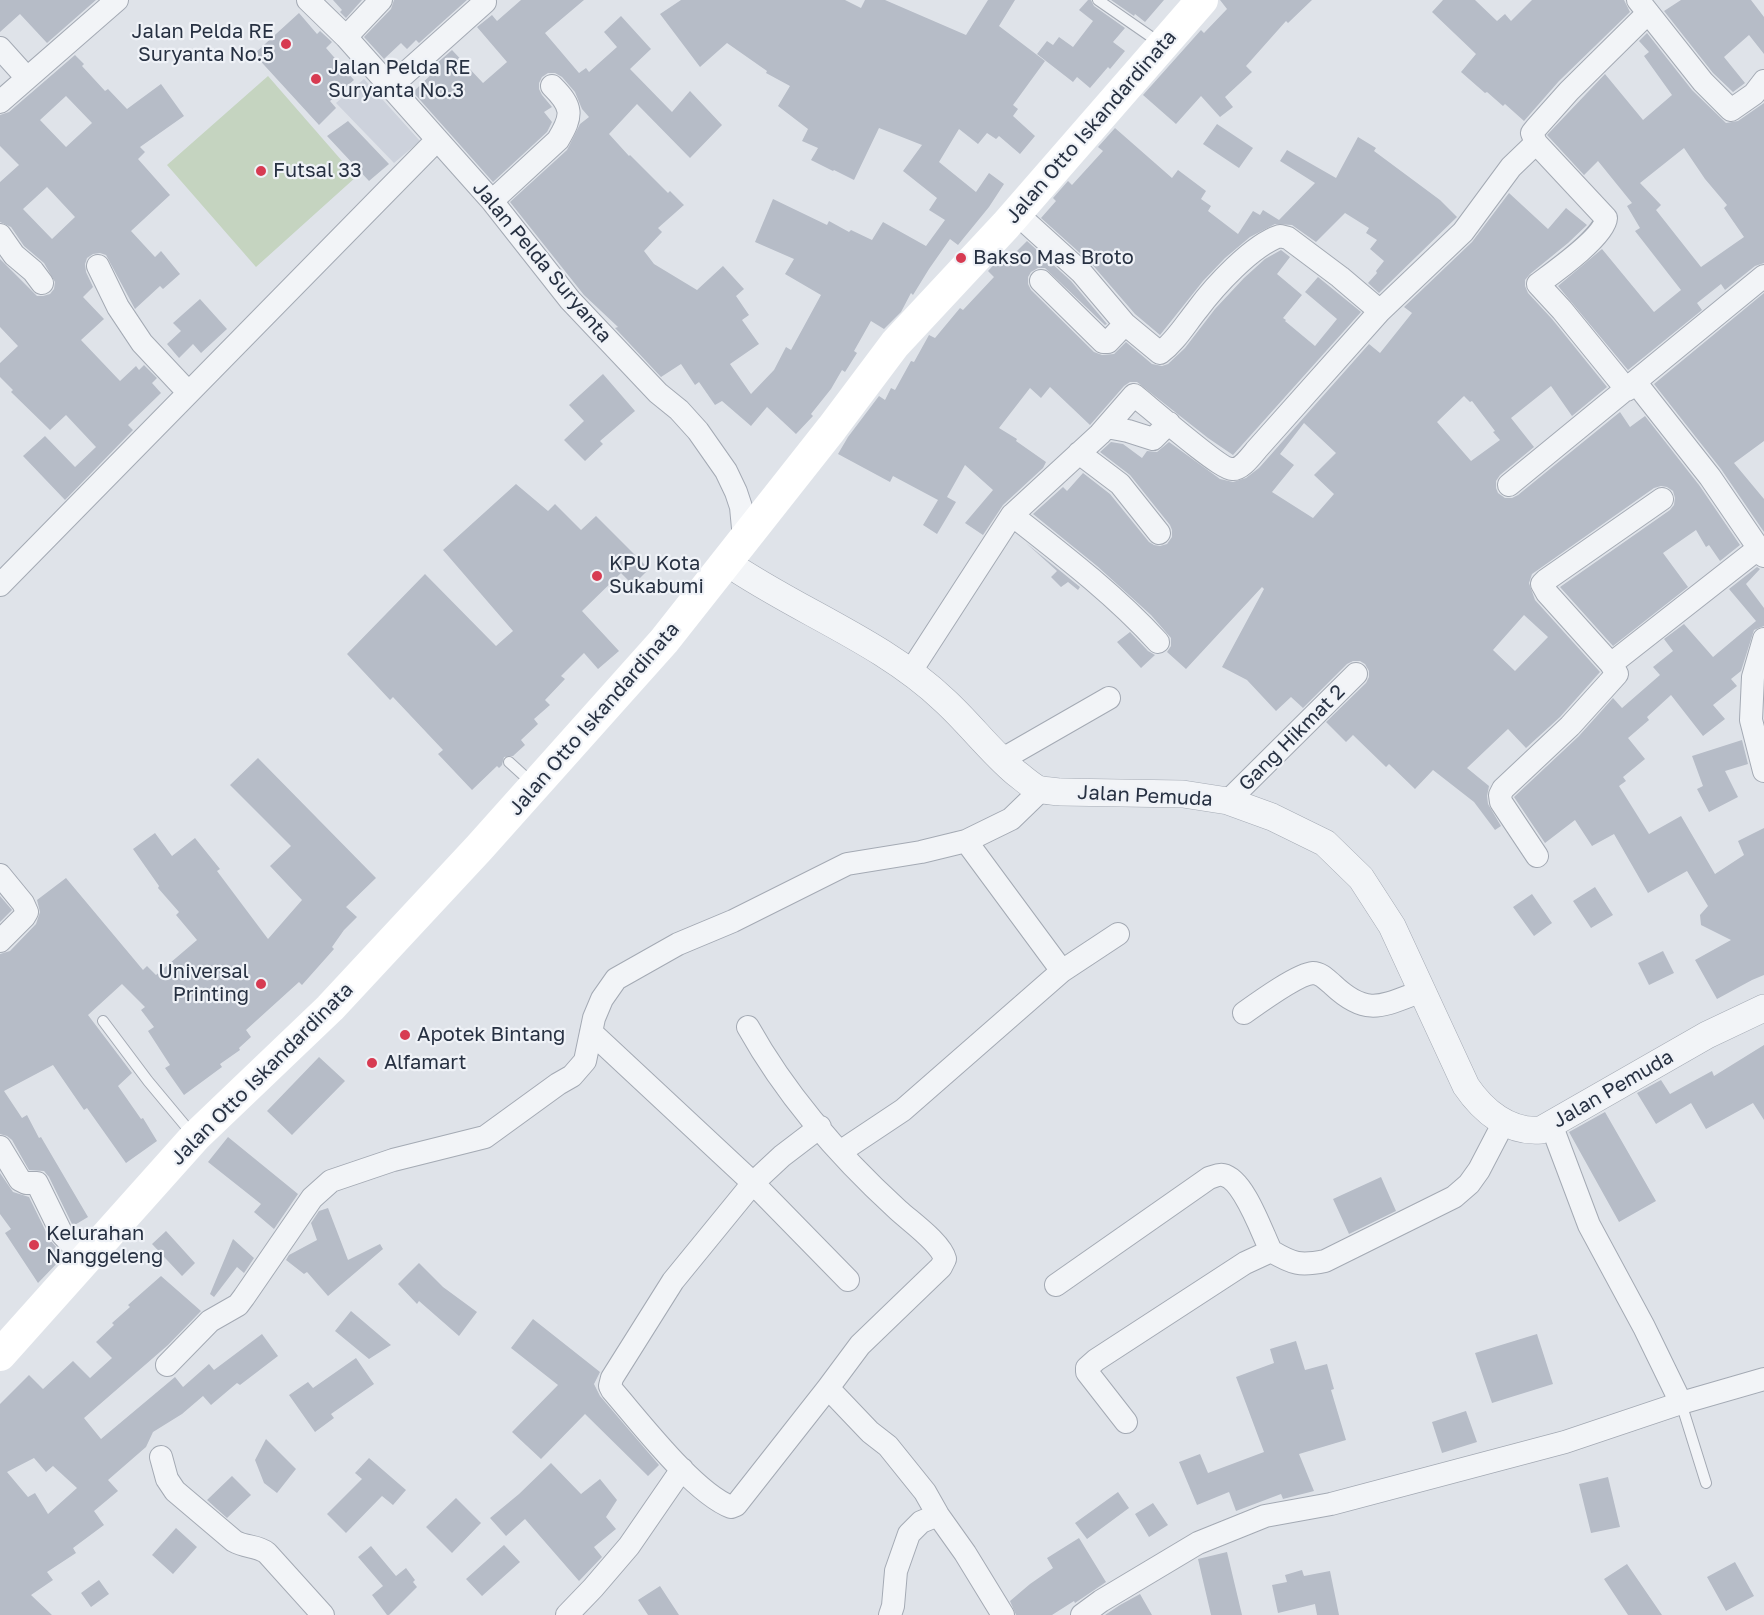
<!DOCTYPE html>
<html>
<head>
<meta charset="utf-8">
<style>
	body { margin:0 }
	canvas { display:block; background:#dfe3e9 }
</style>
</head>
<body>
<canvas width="1764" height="1615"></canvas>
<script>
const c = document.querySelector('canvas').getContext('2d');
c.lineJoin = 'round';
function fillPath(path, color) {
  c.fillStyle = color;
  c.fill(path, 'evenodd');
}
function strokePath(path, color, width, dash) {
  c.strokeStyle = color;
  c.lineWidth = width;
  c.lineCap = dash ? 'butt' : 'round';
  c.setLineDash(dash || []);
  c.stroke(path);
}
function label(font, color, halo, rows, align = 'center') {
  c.font = font + ' "Golos Text",sans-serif';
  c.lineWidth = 4.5;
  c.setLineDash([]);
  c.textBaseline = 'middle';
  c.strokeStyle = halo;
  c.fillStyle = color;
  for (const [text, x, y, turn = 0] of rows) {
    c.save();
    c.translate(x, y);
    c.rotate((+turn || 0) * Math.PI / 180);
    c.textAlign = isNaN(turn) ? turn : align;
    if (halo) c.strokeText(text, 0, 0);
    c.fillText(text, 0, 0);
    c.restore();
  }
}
const built = new Path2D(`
	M364,79L420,141L394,163L336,103Z`);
const green = new Path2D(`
	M268,76L356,177L256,267L167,165Z`);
const building = new Path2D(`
	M0,0H96L47,43L20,14L0,32Z
	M333,0H362L346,18L340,12L342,10Z
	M394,0H467L419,43L416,40L407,49L401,43L384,59L364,37L391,9Z
	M521,0H584L545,33L579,73L586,68L589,72L617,47L604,32L621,16L651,49L630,69L672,112L690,91L722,125L690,158L637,104L609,134L629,156L630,155L668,193L670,191L684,205L658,228L662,232L644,251L654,264L697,290L723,266L744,289L736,296L749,315L742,320L759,344L730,364L751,394L774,370L786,347L791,350L821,295L785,274L794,259L755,242L773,199L827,225L829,221L849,232L851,230L872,240L883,222L926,246L945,220L929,210L937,198L903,171L922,145L879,128L854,180L834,170L833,171L811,160L818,148L802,141L808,129L778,106L790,86L766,73L767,71L727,43L700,67L660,14L681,0H845L861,8L865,0H885L966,35L988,0H1015L999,26L1045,61L1013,105L1018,109L1013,116L1035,136L1020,154L999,136L996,139L987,133L978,144L959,129L939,162L976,192L989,173L1004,184L989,207L958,245L950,239L929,269L913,295L911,293L901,312L884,329L871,321L854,351L857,353L845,372L842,370L831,389L811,414L813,416L796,434L767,407L751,426L722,401L715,405L699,382L695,385L681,364L661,377L615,328L618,327L584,295L510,202L567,150L580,124L589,117L582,109L575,92L562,77L555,73H548L542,77L539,83V89L542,95L552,107L544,112L552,122L547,132L493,182L413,92L439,67L436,64L452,50L483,83L507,62L477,27L492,15L497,21Z
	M1088,0H1091L1094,6L1125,28L1113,42L1125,51L1110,69L1108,67L1090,88L1077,77L1073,82L1037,54L1047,41L1053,45L1059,37L1073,47L1093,21L1079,10Z
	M1111,0H1164L1145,22L1135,14L1134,16Z
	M1220,0H1312L1288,23L1286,21L1246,66L1252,72L1225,97L1233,107L1220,117L1201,96L1176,124L1143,95L1201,30L1204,33L1227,9Z
	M1443,0H1475L1497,21L1505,14L1511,21L1532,0H1624L1630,12L1559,81L1524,121L1505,104L1503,106L1487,92L1485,93L1461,72L1476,54L1432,12Z
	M1681,0H1751L1764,17V54L1749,35L1724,57L1745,83L1733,92L1713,73L1664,11Z
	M299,13L317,34L320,31L332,42L326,48L354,80L330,101L336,108L319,125L254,54Z
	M1647,33L1692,90L1726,123L1738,121L1764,103V263L1755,266L1725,290L1721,284L1697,303L1702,310L1628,370L1558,286L1602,249L1654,312L1681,290L1635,231L1640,228L1627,206L1632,203L1598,161L1584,175L1547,135L1605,74L1643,120L1672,95L1644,56L1649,52L1639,41ZM1684,148L1705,179L1727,205L1724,208L1744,237L1701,267L1656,210L1661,205L1640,183Z
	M75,55L84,64L82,66L105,91L108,89L127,109L161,84L184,116L140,147L145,152L138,159L170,195L131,231L155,257L161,251L180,274L163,289L160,286L135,309L106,255L100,253L93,254L87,258L85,264L86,272L93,287L83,297L104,319L81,340L120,381L136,366L139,370L144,365L157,378L152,383L161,393L128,425L133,430L65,500L23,456L45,436L75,467L96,447L66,415L50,430L11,392L13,390L0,377V363L18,346L0,327V259L37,296H43L50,294L54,289L55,282L44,263L24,246L11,227L0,222V182L19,165L0,146V115L9,112ZM66,96L92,123L66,147L40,120ZM47,187L75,217L52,239L23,209Z
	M348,121L389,164L369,181L327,136Z
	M1217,124L1253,148L1239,168L1203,144Z
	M1115,128L1172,178L1178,170L1206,191L1201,199L1211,206L1208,211L1238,234L1253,211L1260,215L1263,210L1279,220L1315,183L1280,161L1287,150L1336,178L1358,137L1376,148L1374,151L1440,200L1457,217L1379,293L1368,283L1377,273L1376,271L1384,261L1370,249L1377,240L1366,233L1369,228L1345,213L1316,242L1292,225L1275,224L1250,237L1225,258L1203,281L1160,335L1135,314L1090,262L1041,218L1056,201L1053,198L1068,181L1072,185L1103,151L1098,147Z
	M1509,193L1548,229L1566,208L1587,225L1568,243L1530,274L1525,280V286L1528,293L1552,319L1607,387L1572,416L1551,386L1511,418L1534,447L1500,475L1496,481V488L1498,493L1505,498H1512L1518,495L1620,412L1630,427L1645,416L1699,485L1740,545L1720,561L1709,545L1706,547L1696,530L1663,553L1688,587L1613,646L1560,587L1670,510L1674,505L1675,498L1673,491L1667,487L1661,486L1654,488L1532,574L1529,583L1535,600L1600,672L1560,717L1526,748L1508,729L1467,768L1489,786L1487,796L1488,804L1501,826L1495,830L1474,802L1433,770L1415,789L1389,764L1386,767L1353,735L1346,742L1326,722L1366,683L1369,677V671L1365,664L1360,661H1353L1347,664L1303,708L1291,697L1276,711L1247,680L1222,667L1264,589L1262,587L1186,669L1167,652L1171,646V638L1151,615L1097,566L1033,514L1063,487L1067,491L1083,473L1110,494L1149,542L1154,545L1160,546L1167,544L1172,537V530L1170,525L1130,475L1100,452L1111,442L1123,444L1142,458L1147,451L1157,452L1169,442L1220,479L1233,482L1246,478L1259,468L1369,344L1380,353L1412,313L1404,307L1472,242ZM1464,396L1470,402L1472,401L1495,431L1493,432L1500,440L1471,461L1437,422ZM1304,423L1336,453L1314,475L1334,494L1313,518L1272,492L1294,465L1280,454ZM1524,615L1548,637L1515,671L1493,650Z
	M1027,241L1071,281L1107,324L1105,325L1045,268H1038L1031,272L1028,277V284L1031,290L1094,352L1102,355L1114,354L1126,342L1152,364L1162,366L1168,364L1185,348L1215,309L1244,278L1265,259L1281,250L1290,257L1277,274L1302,295L1283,318L1286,320L1285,321L1315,346L1337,319L1305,292L1318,277L1361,312L1233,455L1208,438L1137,382H1130L1124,386L1090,425L1050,387L1041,398L1030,388L999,428L1017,439L1016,441L1046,462L1043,468L1003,505L983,535L965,523L993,490L965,465L947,497L956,502L937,534L923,525L938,500L893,476L890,482L838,454L848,437L879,396L885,400L891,388L895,390L911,361L914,362L929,335L935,338L960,308L963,310L994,277L988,271L1001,257L1006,262Z
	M1764,293V441L1734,463L1764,499V532L1721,469L1654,384Z
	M200,299L227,329L201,353L193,344L179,358L167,344L181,331L173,323Z
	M603,374L635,411L600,441L603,444L585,461L564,440L584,421L569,405Z
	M516,484L548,511L555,504L581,530L596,516L649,569L633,585L621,573L582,611L619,651L598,669L584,653L561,676L565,679L545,700L550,705L534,719L538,724L521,740L525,745L513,756L504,757L502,765L499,768L497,766L472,790L438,754L443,750L393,697L390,700L347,654L425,574L496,646L513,631L443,550Z
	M1026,543L1080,587L1078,590L1068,582L1061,587L1051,577L1057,571Z
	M1757,567L1760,569L1746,584L1764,608V626L1754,630L1741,671L1731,679L1737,686L1713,705L1725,719L1703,736L1671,695L1647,717L1649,720L1628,738L1645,759L1623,777L1626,781L1619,786L1649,834L1681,816L1715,874L1744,855L1738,841L1764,828V975L1752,980L1717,999L1695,960L1731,940L1701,925L1700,915L1708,906L1687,871L1648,893L1614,834L1592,846L1575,820L1545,843L1514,797L1579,736L1613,698L1622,708L1660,675L1653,667L1673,651L1664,639L1684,624L1713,657L1756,621L1729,589Z
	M1130,632L1148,651L1155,655L1141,668L1117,642Z
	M1742,740L1748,764L1725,771L1738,797L1709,812L1697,789L1703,786L1692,756Z
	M258,758L376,878L346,907L357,917L344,930L332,947L334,949L302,985L299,982L246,1030L251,1037L239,1048L240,1050L220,1064L222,1067L184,1095L165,1068L170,1065L148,1031L154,1027L141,1010L145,1007L122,984L88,1015L132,1073L118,1086L141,1119L143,1118L157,1141L126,1163L87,1108L84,1110L53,1065L4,1091L22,1118L27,1115L39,1138L41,1137L88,1217L73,1226L49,1177L44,1171L29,1170L12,1140L7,1136L0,1134V954L10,951L36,924L40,912L37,900L66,878L143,970L147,966L156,975L197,940L176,915L179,912L158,888L159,886L133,849L155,833L172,856L195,838L220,869L217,871L268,939L302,900L270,866L291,846L230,785Z
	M1595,887L1613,915L1591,928L1573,901Z
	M1532,894L1552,923L1534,936L1513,907Z
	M0,896L12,910L0,922Z
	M1663,951L1674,973L1649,985L1638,963Z
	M1764,1045V1120L1753,1103L1706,1129L1691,1103L1656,1124L1637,1093L1661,1080L1670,1094L1712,1071L1714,1076Z
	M319,1057L345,1081L292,1135L267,1111Z
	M1605,1112L1656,1201L1619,1222L1569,1132Z
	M228,1137L298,1194L274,1229L254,1212L261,1204L208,1162Z
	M0,1173L13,1192L29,1197L50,1240L64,1256L38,1283L5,1233L11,1229L0,1214Z
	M1381,1177L1396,1211L1349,1234L1333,1199Z
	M328,1208L348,1260L380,1244L383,1249L328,1296L307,1272L304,1274L286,1260L289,1255L317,1240L311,1223L319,1211Z
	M166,1231L195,1263L182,1276L152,1244Z
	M233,1239L254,1258L244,1273L237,1267L214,1297L210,1294Z
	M419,1263L443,1287L477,1312L459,1336L419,1301L417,1304L398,1284Z
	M161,1276L201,1311L168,1345L84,1418L101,1439L175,1377L183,1387L209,1364L214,1370L262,1334L278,1356L240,1385L237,1383L211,1405L203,1396L182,1414L153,1432L146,1447L108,1480L118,1491L94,1511L104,1525L73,1548L76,1553L47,1572L53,1580L31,1595L52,1615H0V1404L29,1375L43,1389L73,1361L90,1378L112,1358L96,1342L114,1325L112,1323L130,1307L128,1305ZM34,1458L46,1472L53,1466L77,1488L48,1514L35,1493L28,1497L7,1472Z
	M351,1311L391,1345L369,1359L335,1331Z
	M533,1319L600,1372L594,1384L600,1396L659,1465L648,1476L585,1414L541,1459L512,1432L558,1385L511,1348Z
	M1537,1334L1553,1384L1492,1403L1475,1353Z
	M1296,1341L1305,1370L1327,1364L1334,1389L1331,1390L1346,1440L1299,1454L1314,1491L1283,1499L1281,1494L1236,1511L1229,1492L1197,1505L1179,1462L1200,1454L1208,1473L1264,1452L1236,1377L1274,1363L1270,1349Z
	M356,1358L374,1384L331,1414L334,1418L315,1432L289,1395L308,1382L313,1388Z
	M1466,1411L1477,1442L1442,1453L1432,1422Z
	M266,1439L296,1469L277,1493L264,1483L255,1460Z
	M369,1458L406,1490L393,1505L382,1496L346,1533L327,1514L362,1479L355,1473Z
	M551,1463L581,1494L600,1479L617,1500L606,1517L616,1529L594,1547L602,1557L579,1581L525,1519L506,1536L490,1518L519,1494Z
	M232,1476L251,1495L227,1518L207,1500Z
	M1608,1477L1620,1527L1591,1533L1579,1484Z
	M1118,1492L1129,1508L1087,1539L1075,1523Z
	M456,1498L481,1523L452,1553L426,1527Z
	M1153,1503L1168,1525L1149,1537L1135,1514Z
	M176,1528L197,1547L173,1574L152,1555Z
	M1079,1538L1106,1582L1075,1603L1074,1601L1052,1615H1016L1010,1601L1030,1584L1053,1568L1047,1558Z
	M504,1545L520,1562L482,1596L466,1579Z
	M371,1546L396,1576L406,1568L415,1580L413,1582L417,1587L389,1615H387L372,1595L383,1586L358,1557Z
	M1227,1552L1242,1615H1211L1198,1559Z
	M1735,1562L1754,1596L1726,1611L1707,1577Z
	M1627,1564L1662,1615H1628L1604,1579Z
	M1302,1570L1304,1576L1330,1571L1339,1615H1317L1315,1604L1278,1613L1272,1585L1287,1582L1285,1575Z
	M99,1580L109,1594L91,1607L81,1593Z
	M660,1586L679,1615H648L638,1600Z
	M1140,1594L1152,1615H1105L1120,1605Z`);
const service = new Path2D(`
	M1098,0L1160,43
	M509,762L532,783
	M103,1021L148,1081L193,1135
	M1681,1403L1706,1483`);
const minor = new Path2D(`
	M308,0L346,37L492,201L570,300L658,393L679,410L698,431L726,471L736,492L741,507L744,539
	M1638,0L1703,82L1731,110L1754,94L1764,81
	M346,37L381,0
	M0,48L27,78
	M390,87L485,2
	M0,102L117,0
	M1536,143L1532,133L1536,128L1569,91L1648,13
	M492,201L558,140C573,115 573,107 552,86
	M1016,213L1081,272L1125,324L1160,353C1175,342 1185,325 1197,310C1214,287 1252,245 1280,236L1288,238L1340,277L1380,311L1463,232L1511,167L1536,143L1606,218C1605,236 1553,273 1538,284L1562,310L1627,390
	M0,235L14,255L33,271L42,283
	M98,266L118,307L142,343L188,392
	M1041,281L1103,342H1108L1125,324
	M1636,383L1710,477L1764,556
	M1107,427L1128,431L1153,439L1169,423
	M1079,453L1120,484L1159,533
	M1509,485L1764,276
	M1012,515C1063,555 1115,595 1158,642
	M0,585L437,140
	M1764,639L1753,677L1751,720L1764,771
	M1611,664L1759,548
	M911,671L1012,515L1100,434L1134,395C1148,406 1220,469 1232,469C1241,470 1251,456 1257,449L1380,311
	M1001,760L1109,698
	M1228,801L1356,674
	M966,841L1062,971
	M1537,856L1501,802L1500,795L1503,789L1570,726L1617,674L1611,664L1547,593L1542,584L1546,580L1662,499
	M0,875L23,903L27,912L24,917L0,941
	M1244,1013C1258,1003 1298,974 1313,973C1321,973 1327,980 1333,985C1367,1017 1382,1006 1422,991
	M748,1027C786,1095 840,1157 898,1210C911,1222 941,1243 945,1259L941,1267L860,1345L828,1388L870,1432L888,1446L925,1492L938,1515L965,1553L1003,1615
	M591,1032L753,1183L848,1280
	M1551,1124L1589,1225L1644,1327L1681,1403
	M820,1127L782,1156L753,1183L673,1281L612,1378L610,1386L612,1390C639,1421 694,1493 731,1507L736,1505L828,1388
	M0,1147L20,1180L26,1183H37L62,1234L86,1260
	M840,1152L903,1110L1062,971L1118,934
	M1056,1285L1209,1178C1213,1177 1218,1174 1223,1175C1244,1179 1262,1233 1271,1251
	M167,1365L210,1321L238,1305L244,1297L312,1198L331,1181L393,1160L485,1137L558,1084L572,1076L585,1061L594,1018L602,999L616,979L678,944L733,921L847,864L921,852L966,841L1011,819L1041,790
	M1126,1422L1087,1372V1368L1096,1360L1245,1263L1271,1251C1293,1264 1300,1266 1325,1261L1454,1197L1469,1184L1479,1170L1504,1122
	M161,1457L167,1479L175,1491L234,1541C246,1548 257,1545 267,1553L323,1615
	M567,1615L593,1588L629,1546L682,1469
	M890,1615L893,1606L896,1571L909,1534L921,1522L938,1515
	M1082,1615L1101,1601L1198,1543L1265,1516L1331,1504L1565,1442L1681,1403L1764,1379`);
const tertiary = new Path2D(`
	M726,562C797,611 882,641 945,701C970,724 990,751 1016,773C1023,778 1030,785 1038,789C1045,791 1053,791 1060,792L1183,794L1228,801L1272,817L1325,843L1361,878L1392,926L1466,1086C1483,1111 1509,1133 1541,1130L1707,1035L1764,1008`);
const secondary = new Path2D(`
	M0,1355L195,1137L330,1008L479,848L664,641L832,428L895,344L1006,225L1202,0`);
const markers = [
	[286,44,6,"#d73b52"],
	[316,79,6,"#d73b52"],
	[261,171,6,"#d73b52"],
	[961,258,6,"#d73b52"],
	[597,576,6,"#d73b52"],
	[261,984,6,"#d73b52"],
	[405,1035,6,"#d73b52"],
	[372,1063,6,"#d73b52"],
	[34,1245,6,"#d73b52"]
];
const poiNames = [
	["Jalan Pelda RE",274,32,"right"],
	["Suryanta No.5",274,55,"right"],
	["Jalan Pelda RE",328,68],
	["Suryanta No.3",328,91],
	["Futsal 33",273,171],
	["Bakso Mas Broto",973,258],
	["KPU Kota",609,564],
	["Sukabumi",609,587],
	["Universal",249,972,"right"],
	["Printing",249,995,"right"],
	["Apotek Bintang",417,1035],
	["Alfamart",384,1063],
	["Kelurahan",46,1234],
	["Nanggeleng",46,1257]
];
const streetNames = [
	["Jalan Otto Iskandardinata",1091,127,-49],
	["Jalan Pelda Suryanta",542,262,50],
	["Jalan Otto Iskandardinata",594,719,-49],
	["Gang Hikmat 2",1292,738,-45],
	["Jalan Pemuda",1145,796,3],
	["Jalan Otto Iskandardinata",262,1074,-45],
	["Jalan Pemuda",1613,1089,-30]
];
fillPath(built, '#cdd2dc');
fillPath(green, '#c5d4c0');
fillPath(building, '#b6bcc7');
strokePath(service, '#a4aab4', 12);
strokePath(minor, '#a4aab4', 24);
strokePath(tertiary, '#a4aab4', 28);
strokePath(service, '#f2f4f7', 10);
strokePath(minor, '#f2f4f7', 22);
strokePath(tertiary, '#f2f4f7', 27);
strokePath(secondary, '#fff', 32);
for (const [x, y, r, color] of markers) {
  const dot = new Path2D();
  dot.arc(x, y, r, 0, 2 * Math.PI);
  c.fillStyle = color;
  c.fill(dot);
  strokePath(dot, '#eff2f7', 2);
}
label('20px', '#273142', '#eff2f7', poiNames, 'left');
label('20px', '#273142', '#eff2f7', streetNames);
</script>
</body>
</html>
